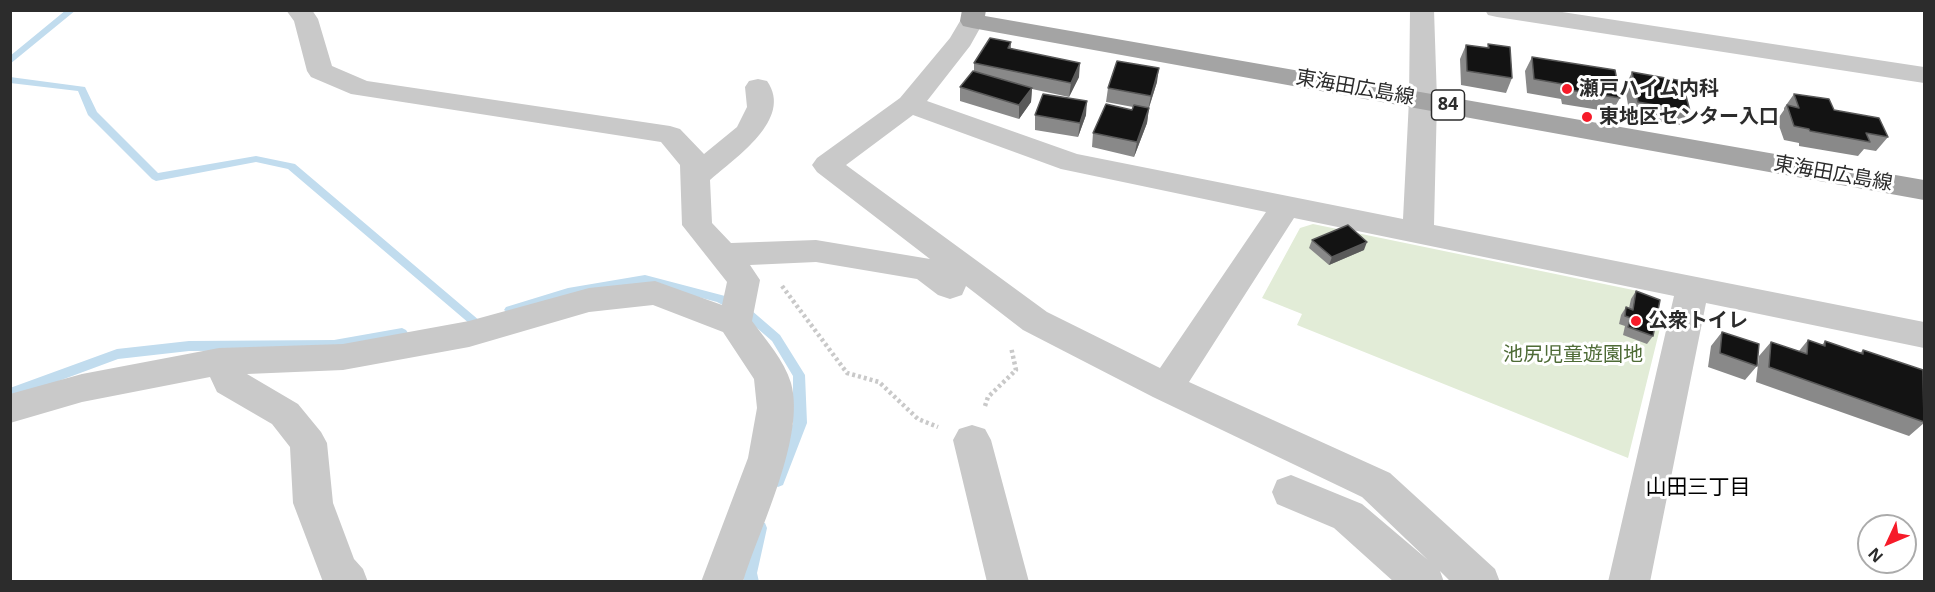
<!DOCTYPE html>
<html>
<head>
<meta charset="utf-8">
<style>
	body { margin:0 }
	#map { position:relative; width:1935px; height:592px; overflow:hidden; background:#fff; font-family:"Open Sans",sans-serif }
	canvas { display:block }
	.frame { position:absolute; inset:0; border:12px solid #2c2c2c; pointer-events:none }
	.north { position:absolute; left:1857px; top:514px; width:60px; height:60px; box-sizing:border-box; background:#fff; border:2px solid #ababab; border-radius:50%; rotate:226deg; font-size:16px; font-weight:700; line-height:24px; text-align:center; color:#2c2c2c }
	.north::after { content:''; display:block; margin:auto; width:21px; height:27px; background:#f61b29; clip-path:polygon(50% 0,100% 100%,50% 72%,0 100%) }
</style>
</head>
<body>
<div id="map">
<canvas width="1935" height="592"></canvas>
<div class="frame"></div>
<div class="north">N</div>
</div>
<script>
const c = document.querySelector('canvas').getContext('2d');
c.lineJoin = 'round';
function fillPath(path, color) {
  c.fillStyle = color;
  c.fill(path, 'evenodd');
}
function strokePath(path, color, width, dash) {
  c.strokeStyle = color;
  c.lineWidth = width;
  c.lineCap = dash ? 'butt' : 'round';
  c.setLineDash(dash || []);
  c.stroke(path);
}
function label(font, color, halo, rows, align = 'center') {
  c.font = font + ' "Open Sans","Noto Sans JP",sans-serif';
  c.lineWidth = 6;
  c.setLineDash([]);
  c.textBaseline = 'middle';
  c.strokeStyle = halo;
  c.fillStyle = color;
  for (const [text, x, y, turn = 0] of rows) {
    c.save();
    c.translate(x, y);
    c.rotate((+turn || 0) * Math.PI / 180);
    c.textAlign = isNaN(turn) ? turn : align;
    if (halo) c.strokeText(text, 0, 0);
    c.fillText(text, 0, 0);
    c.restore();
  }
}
const green = new Path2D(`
	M1313,224L1638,291L1664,312L1628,458L1297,325L1302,314L1262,298L1300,228Z`);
const stream = new Path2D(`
	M66,10H76L10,64V56Z
	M10,77L85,87L97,112L158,173L256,156L295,164L480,321L478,324H470L288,169L256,162L156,181L152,179L88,115L78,91L10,83Z
	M645,275L725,296L751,310L780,335L805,375L807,423L783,485L778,487L773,485L771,481L793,423V376L772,341L743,316L717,302L645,283L568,296L510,314L504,310L506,307L568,288Z
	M402,328L406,330L408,333L406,336L334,350L189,351L118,359L10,399V388L117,349L189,341L334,340Z
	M760,522L765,523L767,528L757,573L759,582H744L743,573L753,528L755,523Z`);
const path = new Path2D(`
	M782,286L847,373L879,382L918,419L938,427
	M985,406L988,397L1016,370L1011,347`);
const street = new Path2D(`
	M286,10H312L318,19L332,66L367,81L670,126L680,129L704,154L737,127L747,107L745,87L749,81L758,79L767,81C794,119 735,158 710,180L712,223L731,243L816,240L930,259L817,172L812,165L817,158L900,98L950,38L963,16L972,14L981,16L984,21L970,46L927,101L1077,154L1403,219L1409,100L1410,10H1434L1437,100L1434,225L1924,322V348L1706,303L1650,582H1608L1674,296L1294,218L1189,382L1390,473L1495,569L1500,582H1451L1440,571L1444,582H1394L1334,528L1277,504L1272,492L1277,480L1291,475L1362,504L1428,560L1362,497L1153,397L1023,330L966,286L962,295L950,299L938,295L917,279L816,262L750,265L760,280L752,321C766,340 784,360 791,383C806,437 759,529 743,582H701L748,458L757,408L754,379L723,332L653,305L589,312L469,347L343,370L247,374L298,404L321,432L327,443L333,503L354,559L363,569L368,582H323L293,503L290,447L272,424L217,392L210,377L82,402L10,423V394L82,374L219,348L343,344L469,321L589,288L655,281L722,305L727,282L682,225L680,165L661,142L351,94L311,77L307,71L294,21ZM913,115L1061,169L1266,212L1160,368L1047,312L846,165Z
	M1485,10H1549L1924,67V83L1497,17L1488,15Z
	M972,425L985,429L991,440L1029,582H987L953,440L959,429Z`);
const primary = new Path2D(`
	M962,10H986L985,16L1924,180V200L972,28L963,26L960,21Z`);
const wall = new Path2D(`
	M1011,42V48L1079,77L1069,97L1032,89L1031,102L1019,119L960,101V87L974,71V63Z
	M1488,44L1512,78L1506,93L1461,85L1460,59L1466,45L1487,48Z
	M1532,57L1620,98L1612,112L1562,104L1561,99L1527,93L1525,71Z
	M1632,72L1690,111L1681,125L1630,117L1625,87Z
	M1157,82L1149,108L1147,123L1134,157L1092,147L1093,133L1132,110L1133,107L1106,102L1108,88Z
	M1794,94L1834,110L1888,137L1876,151L1864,149L1858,156L1799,146V143L1784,140L1777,120L1784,110V108Z
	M1035,115H1086L1078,137L1035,130Z
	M1312,240L1364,250L1329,265L1309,248Z
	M1636,291L1653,336L1647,344L1623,335L1625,326L1619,324L1621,315L1626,307L1629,308L1631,299Z
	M1722,332L1757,366L1745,380L1708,367L1711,346Z
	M1808,340L1822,345L1825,341L1860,353L1863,350L1924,423L1909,436L1756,382L1759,356L1771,342L1799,351Z`);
const shadedWall = new Path2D(`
	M1080,63L1079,77L1069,97L1071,83Z
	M1159,68L1157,82L1148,110L1151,96Z
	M1032,88L1031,102L1019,119V105Z
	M1087,101L1086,115L1078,137L1080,123Z
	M1149,108L1147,123L1134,157L1137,142Z
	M1367,242L1364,250L1329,265L1332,257Z`);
const building = new Path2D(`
	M990,38L1011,42L1008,48L1080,63L1071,83L974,63Z
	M1488,44L1510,47L1512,78L1467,71L1466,45L1489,48Z
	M1532,57L1615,70L1620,98L1569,90L1568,85L1534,79Z
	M1117,61L1159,68L1151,96L1108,88Z
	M973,71L1032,88L1019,105L960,87Z
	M1632,72L1682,81L1690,111L1638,102Z
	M1043,94L1087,101L1080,123L1035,115Z
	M1794,94L1829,99L1834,110L1879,118L1888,137L1866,133L1870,142L1810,131L1809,129L1794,126L1787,105L1799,108Z
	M1106,104L1132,110L1134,105L1149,108L1137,142L1093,133Z
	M1348,225L1367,242L1332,257L1312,240Z
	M1636,291L1660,300L1653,336L1628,327L1631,318L1625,316L1626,307L1633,310Z
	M1722,332L1759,344L1757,366L1720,353Z
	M1808,340L1825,346V341L1863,354V350L1923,370L1924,422L1769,367L1771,342L1807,354Z`);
const markers = [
	[1567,89,6,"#f61b29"],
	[1587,117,6,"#f61b29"],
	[1636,321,6,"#f61b29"]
];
const shields = [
	[1448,105,33]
];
const shieldNames = [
	["84",1448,105]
];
const streetNames = [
	["東海田広島線",1355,88,10],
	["東海田広島線",1833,174,10]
];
const poiNames = [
	["瀬戸ハイム内科",1579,89],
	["東地区センター入口",1599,117],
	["公衆トイレ",1648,321]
];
const parkNames = [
	["池尻児童遊園地",1573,355]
];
const neighbourhoodNames = [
	["山田三丁目",1698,488]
];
fillPath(green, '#e2ecd7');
fillPath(stream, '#c1dcee');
strokePath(path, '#c9c9c9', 4.5, [3, 3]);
fillPath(street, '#c9c9c9');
fillPath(primary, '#a4a4a4');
fillPath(wall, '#898989');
fillPath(shadedWall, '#5a5a5a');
fillPath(building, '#131313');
strokePath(building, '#5a5a5a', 1.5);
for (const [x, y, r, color] of markers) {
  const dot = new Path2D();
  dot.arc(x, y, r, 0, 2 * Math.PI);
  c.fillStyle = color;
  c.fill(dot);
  strokePath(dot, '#fff', 2);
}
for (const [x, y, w] of shields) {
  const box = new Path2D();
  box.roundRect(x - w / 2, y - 15, w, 30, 4.5);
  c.fillStyle = '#fff';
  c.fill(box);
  strokePath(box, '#2c2c2c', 1.5);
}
label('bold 18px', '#2c2c2c', null, shieldNames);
label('20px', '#2c2c2c', '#fff', streetNames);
label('bold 20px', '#2c2c2c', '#fff', poiNames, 'left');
label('20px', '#4e6b36', '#fff', parkNames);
label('21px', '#000', '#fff', neighbourhoodNames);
</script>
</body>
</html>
